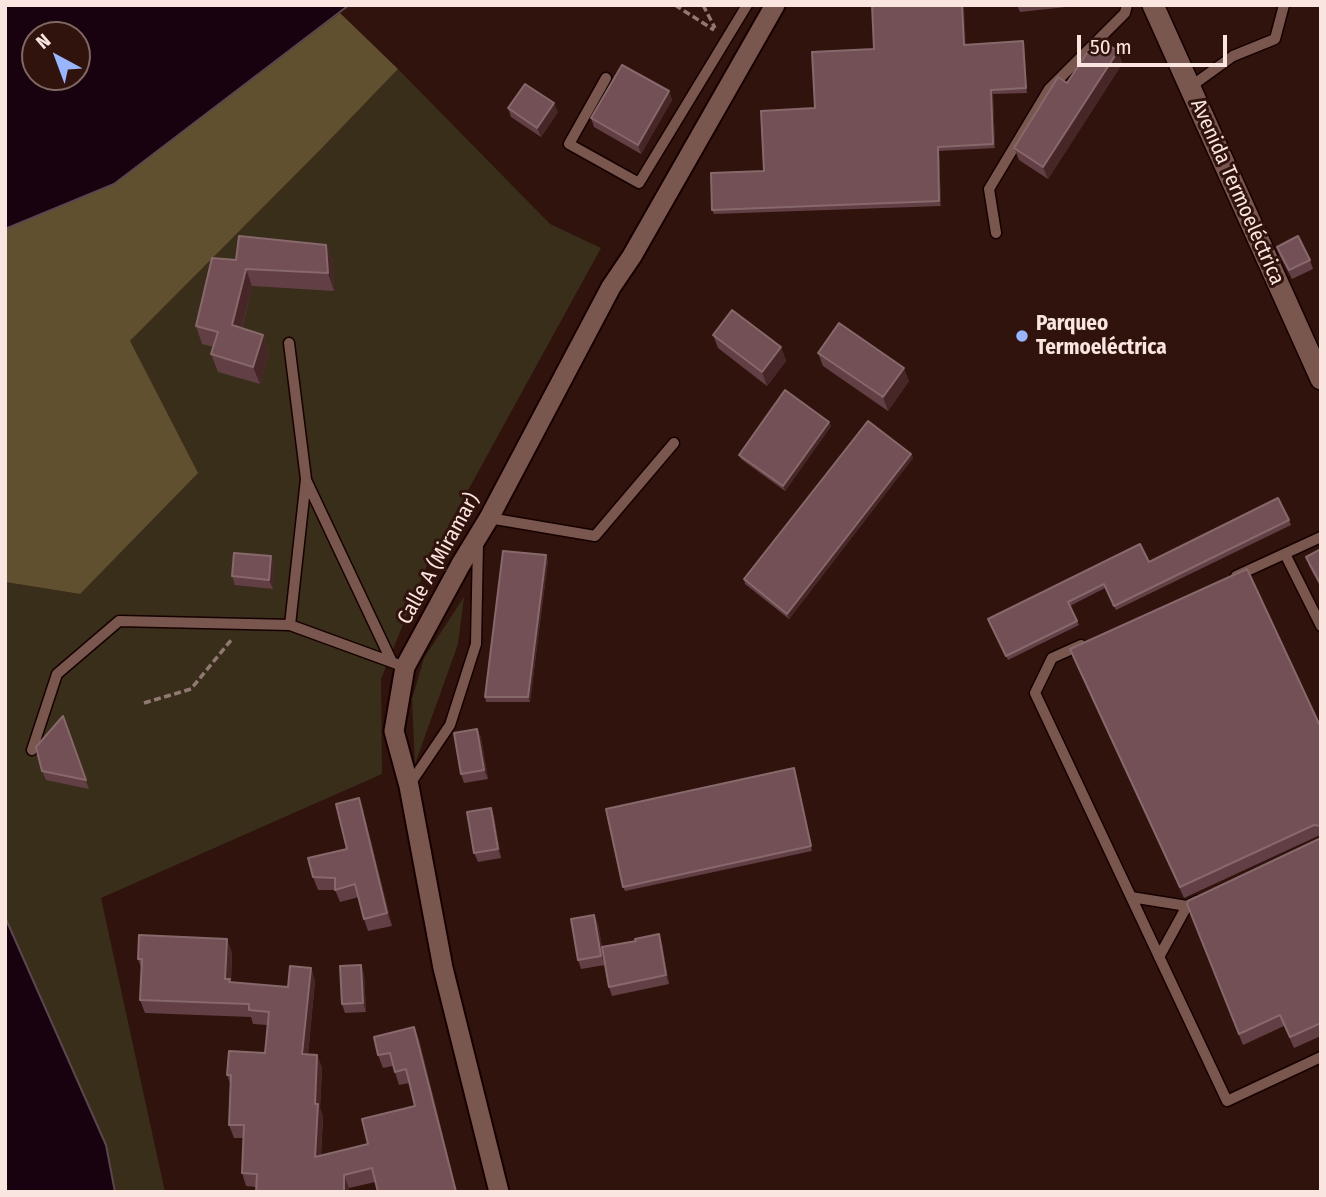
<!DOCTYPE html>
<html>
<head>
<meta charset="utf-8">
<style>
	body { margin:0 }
	#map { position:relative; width:1326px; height:1197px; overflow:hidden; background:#30130d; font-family:"Fira Sans Condensed",sans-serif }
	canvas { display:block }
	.frame { position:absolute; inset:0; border:7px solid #fae5e0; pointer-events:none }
	.north { position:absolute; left:21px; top:21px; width:70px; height:70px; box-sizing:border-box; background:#30130d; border:2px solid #816761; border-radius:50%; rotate:319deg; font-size:19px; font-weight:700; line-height:28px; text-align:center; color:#fae5e0 }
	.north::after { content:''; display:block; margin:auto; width:24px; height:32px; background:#98b5fd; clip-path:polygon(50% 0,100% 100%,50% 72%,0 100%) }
	.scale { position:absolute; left:1077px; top:35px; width:150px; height:32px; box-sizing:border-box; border:4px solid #fae5e0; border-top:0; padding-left:9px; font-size:21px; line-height:24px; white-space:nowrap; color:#fae5e0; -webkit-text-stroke:5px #30130d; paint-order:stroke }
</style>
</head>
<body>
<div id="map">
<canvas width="1326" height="1197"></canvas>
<div class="frame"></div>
<div class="north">N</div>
<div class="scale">50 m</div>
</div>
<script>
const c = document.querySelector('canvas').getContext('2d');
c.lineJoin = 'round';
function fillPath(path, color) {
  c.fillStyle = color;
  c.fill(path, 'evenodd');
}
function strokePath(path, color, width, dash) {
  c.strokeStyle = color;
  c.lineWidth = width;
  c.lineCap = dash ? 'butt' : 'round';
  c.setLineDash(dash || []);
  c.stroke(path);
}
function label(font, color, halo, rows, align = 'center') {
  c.font = font + ' "Fira Sans Condensed",sans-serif';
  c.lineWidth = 6;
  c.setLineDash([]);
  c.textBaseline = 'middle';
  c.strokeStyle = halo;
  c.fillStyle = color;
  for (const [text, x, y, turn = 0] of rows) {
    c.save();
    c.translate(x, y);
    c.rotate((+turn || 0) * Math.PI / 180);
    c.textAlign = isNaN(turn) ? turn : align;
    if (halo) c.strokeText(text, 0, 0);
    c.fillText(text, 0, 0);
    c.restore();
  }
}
const green = new Path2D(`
	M398,69L550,224L601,248L427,565L381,679L382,774L101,898L165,1192H116L106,1145L5,917V582L80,594L130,341L323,147Z
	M464,597L458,644L415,764L412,699L424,658Z`);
const forest = new Path2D(`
	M340,13L398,69L323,147L130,341L198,473L80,594L5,582V229L114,184Z`);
const water = new Path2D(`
	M5,5H349L114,184L5,229ZM35,35H77V77H35Z
	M5,917L106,1145L115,1192H5Z`);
const path = new Path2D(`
	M675,5L714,30
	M703,5L715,28
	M144,703L191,689L232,639`);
const lane = new Path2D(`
	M606,78L569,144L639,183L747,5
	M1190,87L1233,56L1275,39L1284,5
	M996,233L989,189L1049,89L1125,13L1127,5
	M289,343L306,479L290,625
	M306,480L391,660
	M489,518L595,536L674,443
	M1285,554L1321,626
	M1236,576L1321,537
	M1081,645L1052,658L1035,693L1227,1101L1321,1057
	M32,750L57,674L119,621L290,625L405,667
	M410,784L450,725L476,644L478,543
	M1131,897L1187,906
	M1159,957L1187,906L1197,901`);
const street = new Path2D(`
	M499,1192L443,968L409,786L394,731L405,667L461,564L489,518L611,287L632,256L775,5`);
const secondary = new Path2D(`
	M1153,5L1321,379`);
const wall = new Path2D(`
	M1017,5H1066V7L1020,12Z
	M966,44L1024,45L1027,93L993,94L995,148L939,151L941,206L714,214L712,210L764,171L815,108Z
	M1118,51L1122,64L1048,179L1019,160L1014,148L1067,83Z
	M669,91L672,100L641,154L594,127L591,118Z
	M508,108L558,112L541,137L511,117Z
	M326,245L333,262L334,291L252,286L242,328L263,335L269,352L260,384L218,372L211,354L214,347L202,344L196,326L236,260Z
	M1277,247L1310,260L1313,269L1292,279L1280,256Z
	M713,335L781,347L786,361L767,386L718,348Z
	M818,353L909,381L888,411L823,366Z
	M829,422L831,426L785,491L741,459L739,455Z
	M911,454L913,458L789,619L745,584L744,579Z
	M1289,520L1291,525L1116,610L1105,588L1070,606L1079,625L1008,660L990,623L1149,562Z
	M1321,549V588L1309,566L1306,557Z
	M271,556L274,565L273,589L235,585L232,576Z
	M548,560L530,702H486L485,697Z
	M1070,649L1321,728V836H1318L1184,898L1074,660Z
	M63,716L89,789L46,780L42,771Z
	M477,729L481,738L488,779L464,783L461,774Z
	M794,768L812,851L625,891L623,887Z
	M359,798L363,810L392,926L368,931L364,919L359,897L340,902L335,890H318L313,877L347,849Z
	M491,808L494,817L501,858L478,862L474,853Z
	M1321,838V1036L1294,1048L1284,1026L1243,1045L1187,904Z
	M594,915L598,924L605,965L581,969L578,960Z
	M662,944L669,984L612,996L609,987Z
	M232,952L231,982L288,987L311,968L315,981L308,1054L317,1055L322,1068L320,1108L323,1117L321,1156L368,1144L415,1106L409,1083L399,1085L393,1066L383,1068L378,1055L414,1027L419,1040L457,1192L375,1182L349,1188V1192H256V1187L246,1186L242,1173L244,1138H234L229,1125L230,1083L227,1075L265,1053L267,1025L253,1024L251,1017L145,1013L140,1000L142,970L138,959Z
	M364,974L366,1012L345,1013L342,1004Z`);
const shadedWall = new Path2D(`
	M962,5H964L966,49L964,45Z
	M1023,41L1024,45L1027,93L1026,88Z
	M1118,51L1122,64L1048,179L1043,167Z
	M991,90L993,94L995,148L993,144Z
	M669,91L672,100L641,154L638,145Z
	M554,103L558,112L541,137L537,128Z
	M938,147L939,151L941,206L939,201Z
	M326,245L333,262L334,291L328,273Z
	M246,269L252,286L238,342L232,325Z
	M263,335L269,352L260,384L253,367Z
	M781,347L786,361L767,386L762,372Z
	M904,368L909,381L888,411L883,397Z
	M829,422L831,426L785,491L783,486Z
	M911,454L913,458L789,619L787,614Z
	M546,555L548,560L530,702L528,697Z
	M271,556L274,565L273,589L269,580Z
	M477,729L481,738L488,779L484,770Z
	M359,798L363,810L392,926L387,913Z
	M491,808L494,817L501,858L498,849Z
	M594,915L598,924L605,965L601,956Z
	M659,934L662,944L669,984L666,975Z
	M227,939L232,952L230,992L225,979Z
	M361,965L364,974L366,1012L363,1003Z
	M311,968L315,981L307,1067L302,1054Z
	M414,1027L419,1040L457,1192H456Z
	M317,1055L322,1068L320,1108L323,1117L320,1170L315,1157V1104Z
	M344,1175L349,1188V1192H344Z`);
const building = new Path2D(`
	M872,5H962L964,45L1023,41L1026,88L991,90L993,144L938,147L939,201L712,210L711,173L764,171L761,111L815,108L812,52L874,49Z
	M1097,38L1118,51L1043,167L1014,148L1058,77L1067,83Z
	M622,65L669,91L638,145L591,118Z
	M525,84L554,103L537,128L508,108Z
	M239,236L326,245L328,273L246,269L232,325L263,335L253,367L211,354L218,332L196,326L212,258L236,260Z
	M1298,236L1310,260L1289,270L1277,247Z
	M732,310L781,347L762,372L713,335Z
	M839,323L904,368L883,397L818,353Z
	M785,390L829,422L783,486L739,455Z
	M868,421L911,454L787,614L744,579Z
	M1278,498L1289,520L1114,606L1104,584L1068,602L1077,621L1006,656L988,619L1140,544L1149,562Z
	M1321,549V585L1306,557Z
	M503,551L546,555L528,697H485Z
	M234,553L271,556L269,580L232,576Z
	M1247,569L1321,728V826L1314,825L1180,887L1070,649Z
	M63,716L86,780L42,771L36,747Z
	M477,729L484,770L461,774L454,733Z
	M794,768L811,846L623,887L606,809Z
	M359,798L387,913L364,919L355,884L335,890V878L313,877L308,858L347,849L336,804Z
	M491,808L498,849L474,853L467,812Z
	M1321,838V1023L1290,1037L1280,1015L1239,1034L1187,904L1188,901Z
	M594,915L601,956L578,960L571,919Z
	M659,934L666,975L609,987L602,947L636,941L635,939Z
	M139,935L227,939L225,979H230L229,982L288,987L290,966L311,968L302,1054L317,1055L315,1104H318L315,1157L368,1144L362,1119L415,1106L406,1069L395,1072L390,1053L378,1055L374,1037L414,1027L456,1192H378L372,1168L344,1175V1192H256L257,1174L242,1173L244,1125H229L231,1075H227L229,1051L265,1053L269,1012L249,1010V1004L140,1000L142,959H138Z
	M361,965L363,1003L342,1004L340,966Z`);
const markers = [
	[1022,336,7,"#98b5fd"]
];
const streetNames = [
	["Avenida Termoeléctrica",1237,192,66],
	["Calle A (Miramar)",439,559,-61]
];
const poiNames = [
	["Parqueo",1036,324],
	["Termoeléctrica",1036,348]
];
fillPath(green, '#382e1a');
fillPath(forest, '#615030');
fillPath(water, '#180210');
strokePath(water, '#5c464e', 2);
strokePath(lane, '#160100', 13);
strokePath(street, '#160100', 23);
strokePath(secondary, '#160100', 24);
strokePath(path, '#917873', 3.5, [7, 3.5]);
strokePath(lane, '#79574f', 10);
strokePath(street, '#79574f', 19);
strokePath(secondary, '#79574f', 21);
fillPath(wall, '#613f45');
fillPath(shadedWall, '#472627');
fillPath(building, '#725055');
strokePath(building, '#87686b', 2);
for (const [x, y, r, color] of markers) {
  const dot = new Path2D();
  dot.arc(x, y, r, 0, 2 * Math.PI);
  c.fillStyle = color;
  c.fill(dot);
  strokePath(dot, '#30130d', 2.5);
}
label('21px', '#fae5e0', '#30130d', streetNames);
label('bold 21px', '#fae5e0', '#30130d', poiNames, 'left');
</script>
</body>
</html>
